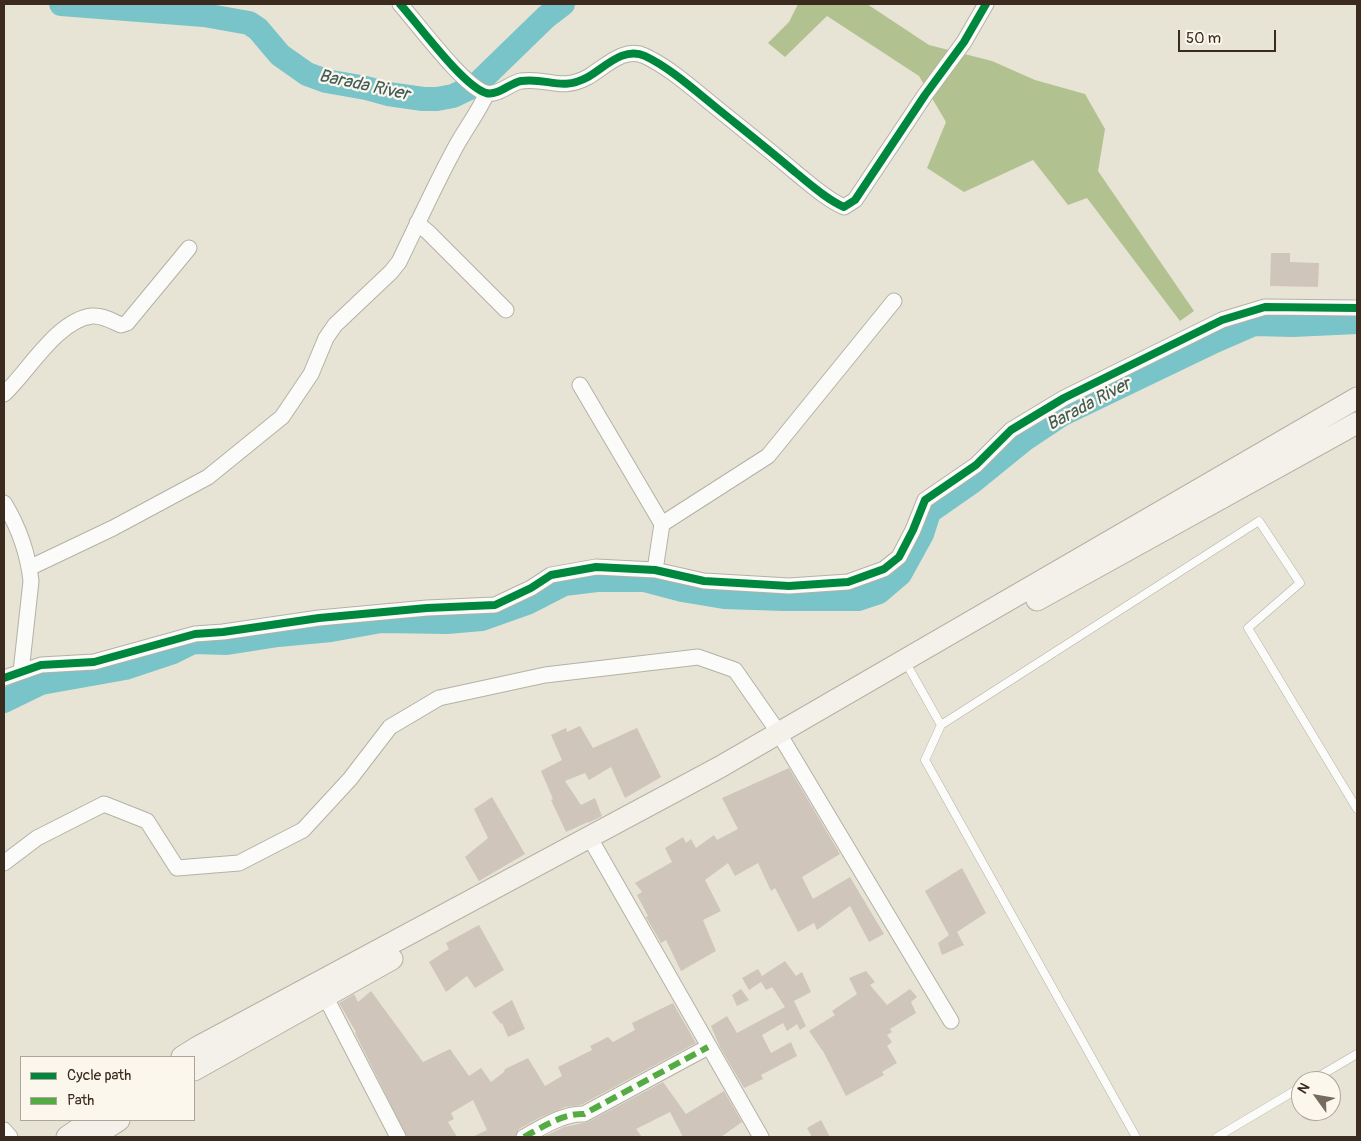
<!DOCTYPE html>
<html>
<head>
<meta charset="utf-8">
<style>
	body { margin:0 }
	#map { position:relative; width:1361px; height:1141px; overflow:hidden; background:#e7e4d5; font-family:Pangolin,sans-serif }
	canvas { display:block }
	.frame { position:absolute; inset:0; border:5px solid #3b2a1e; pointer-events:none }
	.legend { position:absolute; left:20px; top:1056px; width:175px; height:65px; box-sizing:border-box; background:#fbf7ec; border:1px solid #aea59a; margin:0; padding:6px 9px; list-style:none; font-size:15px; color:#3b2a1e }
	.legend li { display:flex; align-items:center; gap:10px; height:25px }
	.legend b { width:25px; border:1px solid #aea59a }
	.north { position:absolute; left:1291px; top:1071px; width:50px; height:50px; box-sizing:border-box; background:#fbf7ec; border:1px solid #aea59a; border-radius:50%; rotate:302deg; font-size:14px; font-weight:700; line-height:20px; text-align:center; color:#3b2a1e }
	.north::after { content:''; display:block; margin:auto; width:18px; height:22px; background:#776b5e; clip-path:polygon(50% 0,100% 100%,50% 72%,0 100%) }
	.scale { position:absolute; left:1178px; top:30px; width:98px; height:22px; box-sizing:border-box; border:2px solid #3b2a1e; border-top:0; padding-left:6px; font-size:15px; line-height:18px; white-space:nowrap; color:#3b2a1e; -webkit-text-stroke:4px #fbf7ec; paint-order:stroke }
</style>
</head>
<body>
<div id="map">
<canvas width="1361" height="1141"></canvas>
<div class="frame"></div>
<ul class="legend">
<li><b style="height:6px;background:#00873e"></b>Cycle path</li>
<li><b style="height:6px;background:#55ab43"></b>Path</li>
</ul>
<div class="north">N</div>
<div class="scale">50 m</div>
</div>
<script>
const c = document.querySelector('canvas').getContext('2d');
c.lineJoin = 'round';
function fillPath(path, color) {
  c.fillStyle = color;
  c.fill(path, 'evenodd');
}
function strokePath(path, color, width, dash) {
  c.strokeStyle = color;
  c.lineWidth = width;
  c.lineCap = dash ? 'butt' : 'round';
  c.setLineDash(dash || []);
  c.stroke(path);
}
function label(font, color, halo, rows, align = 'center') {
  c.font = font + ' Pangolin,sans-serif';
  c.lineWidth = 4.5;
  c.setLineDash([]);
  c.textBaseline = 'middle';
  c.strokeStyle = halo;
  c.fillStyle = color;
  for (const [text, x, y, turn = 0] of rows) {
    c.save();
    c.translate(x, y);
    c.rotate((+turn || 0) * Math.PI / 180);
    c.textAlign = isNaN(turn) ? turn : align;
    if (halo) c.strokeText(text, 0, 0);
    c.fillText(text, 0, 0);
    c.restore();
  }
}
const forest = new Path2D(`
	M798,4H867L929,45L992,61L1035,80L1085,94L1105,129L1098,171L1194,311L1180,321L1087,198L1068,205L1033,160L964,192L927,168L946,122L919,76L827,16L785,57L768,43L789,22Z`);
const river = new Path2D(`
	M61,4L204,15L249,23L258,29L280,55L307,74L326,81L366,88L388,94L423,99H437L453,96L476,85L546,17L563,4
	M4,701L41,683L125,668L173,652L193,642L227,643L278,635L331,630L381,621L447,622L482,619L527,603L564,584L597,580H644L682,590L724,597L784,599H858L879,592L900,574L922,534L929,512L972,482L1025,439L1061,415L1215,341L1254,324L1293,325L1357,322`);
const building = new Path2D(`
	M1271,253H1290V262L1319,263L1318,287L1270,286Z
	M580,726L593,748L637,728L661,777L625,798L611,767L589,780L585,773L565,781L581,805L595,798L602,816L588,823V822L566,832L551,800L553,799L541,771L562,760L551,735L566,728L567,732Z
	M789,768L840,854L802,877L813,899L850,877L884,934L869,942L850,906L817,930L814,923L798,932L775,888L771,891L758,863L735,876L728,863L705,880L721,911L703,920L716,951L681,971L666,940L661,943L646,917L648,916L637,895L642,892L635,883L672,862L665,848L683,837L686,843L691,839L696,848L714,835L717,840L738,829L722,798Z
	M492,797L525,854L479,881L465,857L488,838L474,809Z
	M962,868L986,913L957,932L964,945L942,955L938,943L949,935L925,891Z
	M479,925L504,970L475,988L467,976L446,992L429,962L449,949L446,943Z
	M785,961L796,976L802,972L811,992L794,1001L806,1026L800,1030L797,1024L787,1031L783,1023L762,1035L771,1053L791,1042L797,1056L761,1075L763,1079L744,1088L720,1047L711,1026L727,1016L737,1033L785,1007L772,987L766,990L761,982L749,990L742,978L758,969L762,976Z
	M866,971L875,982L870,985L887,1005L910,989L917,997L911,1002L916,1013L890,1029L892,1032L887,1035L892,1042L887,1046L897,1063L882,1072L884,1075L846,1096L824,1053L809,1031L835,1015L832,1011L857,994L849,978Z
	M741,989L749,1000L737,1006L732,995Z
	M371,991L423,1062L450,1049L469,1076L481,1068L491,1082L504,1072L505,1069L528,1058L545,1086L562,1076L558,1067L592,1050L590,1046L608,1037L613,1042L635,1030L632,1023L673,1003L696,1043L581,1105L565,1107L541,1117L519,1129L515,1137H472L487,1130L473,1100L451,1113L454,1119L448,1122L457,1137H407L355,1033L356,1032L339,1003L354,994L358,1002Z
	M512,1000L525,1029L508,1037L502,1023L501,1024L492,1012Z
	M663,1082L686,1114L724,1091L742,1122L721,1137H683L670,1112L636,1129L642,1137H543L564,1127L588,1122Z
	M821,1120L830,1137H812L807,1128Z`);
const service = new Path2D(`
	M910,670L941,725
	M1311,1081L1357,1054
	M1136,1137L925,760L941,725L1259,521L1300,583L1248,628L1357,809
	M1217,1137L1301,1087`);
const minor = new Path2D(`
	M400,4C418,24 463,86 486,93C498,96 510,83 521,81C548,77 560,92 588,77C605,67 624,46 645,56C670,68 692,88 713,105C740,127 768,149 795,172C810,184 826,199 844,207L855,200L925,95L964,42L986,4
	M417,223L428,232L506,310
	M580,385L662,524
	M4,394C28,372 57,320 92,316C102,315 112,321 121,325L127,323L189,248
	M4,503C18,526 28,554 31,581L21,672
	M29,568L113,528L208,477L282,417L311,374L326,338L335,325L391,272L399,262C417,225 434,187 454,150C464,131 478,113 487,93
	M655,570L662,524L768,456L894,301
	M4,678L41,665L94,662L195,634L223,632L319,618L427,608L495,605L531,588L551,575L596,567L655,570L704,581L789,586L848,582L884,569L899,557L913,530L925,500L976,465L1011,430L1064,398L1222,320L1265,307L1357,308
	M784,742L951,1021
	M595,847L761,1137
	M4,863L37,838L104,804L147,821L177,868L239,863L303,830L350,779L390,727L439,698L545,675L698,657L735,670L779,733
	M325,996L398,1137
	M4,1130L10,1137
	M524,1137C541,1128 563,1113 584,1114L708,1047`);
const secondary = new Path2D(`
	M1037,600L1357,423
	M182,1057L198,1047L720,767L1357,398
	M194,1070L392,959
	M67,1137L92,1120
	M93,1137L119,1120`);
const quiet = new Path2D(`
	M524,1137C541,1128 563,1113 584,1114L708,1047`);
const cycleway = new Path2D(`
	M400,4C418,24 463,86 486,93C498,96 510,83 521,81C548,77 560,92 588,77C605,67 624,46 645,56C670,68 692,88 713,105C740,127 768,149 795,172C810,184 826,199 844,207L855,200L925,95L964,42L986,4
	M4,678L41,665L94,662L195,634L223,632L319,618L427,608L495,605L531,588L551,575L596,567L655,570L704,581L789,586L848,582L884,569L899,557L913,530L925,500L976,465L1011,430L1064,398L1222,320L1265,307L1357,308`);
const waterNames = [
	["Barada River",364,86,12],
	["Barada River",1089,405,-28]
];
fillPath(forest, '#b2c190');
strokePath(river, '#78c4c8', 24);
fillPath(building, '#cfc5ba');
strokePath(service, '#b4b1a6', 9);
strokePath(minor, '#b4b1a6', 17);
strokePath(secondary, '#b4b1a6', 23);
strokePath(service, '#fbfbf9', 8);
strokePath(minor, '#fbfbf9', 15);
strokePath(secondary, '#f4f1ea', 21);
strokePath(quiet, '#55ab43', 6, [12, 6]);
strokePath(cycleway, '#00873e', 8);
label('italic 18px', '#405b57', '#fbf7ec', waterNames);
</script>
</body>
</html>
